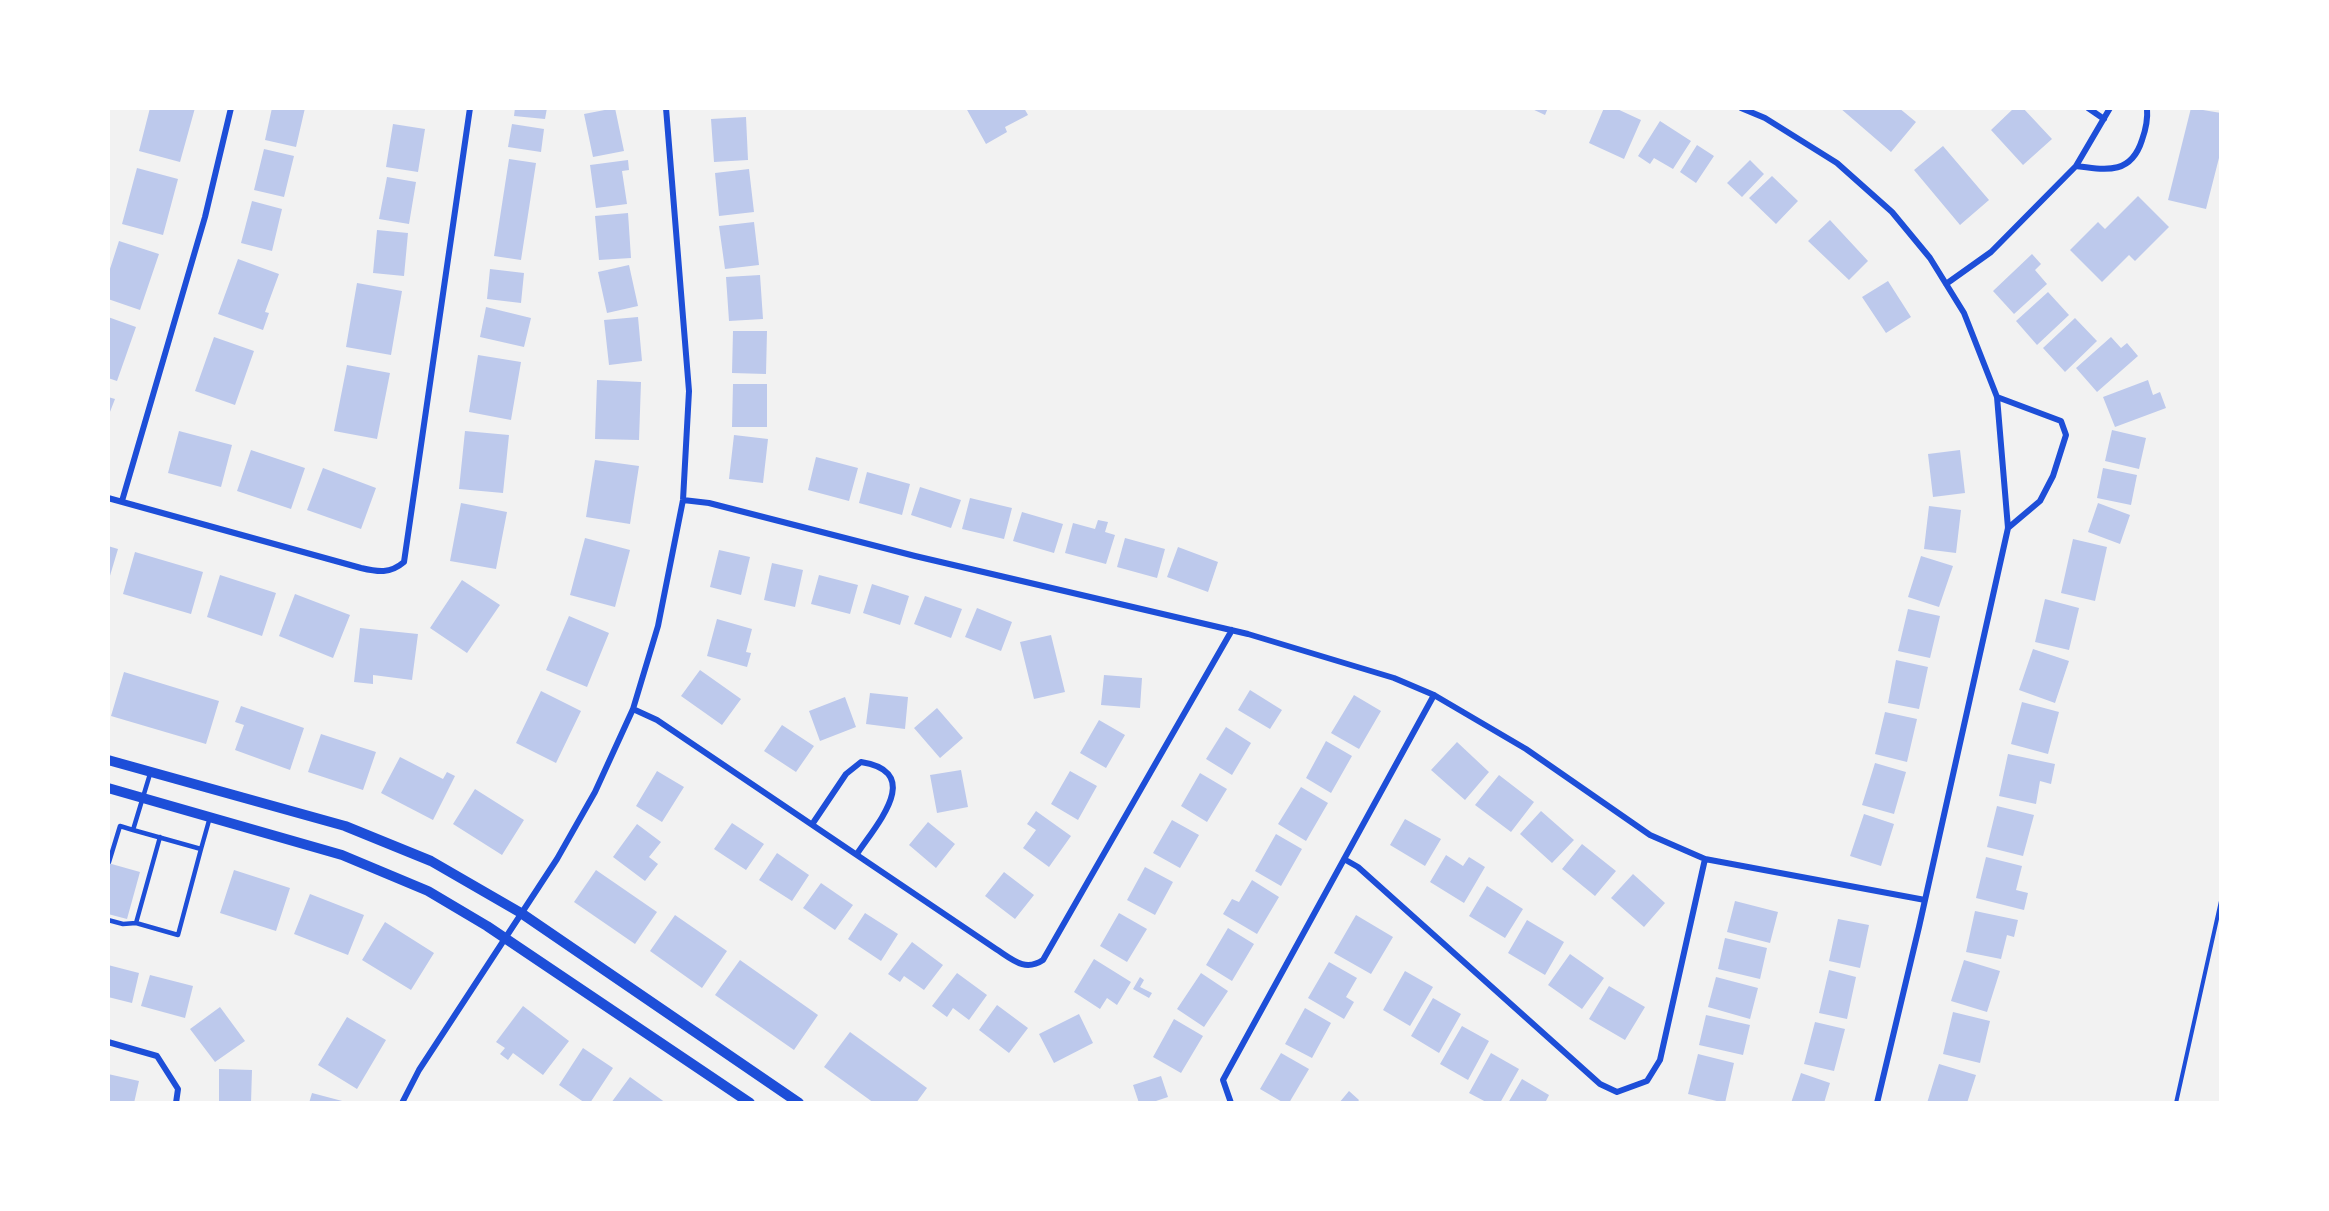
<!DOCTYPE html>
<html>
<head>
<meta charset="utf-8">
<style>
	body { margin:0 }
	#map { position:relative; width:2329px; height:1211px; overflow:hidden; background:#f2f2f2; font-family:"Archivo Narrow",sans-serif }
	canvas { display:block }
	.frame { position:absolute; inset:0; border:110px solid #fff; pointer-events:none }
</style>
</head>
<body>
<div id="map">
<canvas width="2329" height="1211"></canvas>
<div class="frame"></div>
</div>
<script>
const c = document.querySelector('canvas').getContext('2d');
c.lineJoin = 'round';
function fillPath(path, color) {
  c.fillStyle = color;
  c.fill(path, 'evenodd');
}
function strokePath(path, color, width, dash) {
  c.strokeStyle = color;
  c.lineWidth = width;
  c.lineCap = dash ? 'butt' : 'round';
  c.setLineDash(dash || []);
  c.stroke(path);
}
const building = new Path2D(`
	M150,108H195L180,162L139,151Z
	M272,108H305L296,147L265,140Z
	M515,108H547L545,119L514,116Z
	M615,108L624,151L593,157L584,114Z
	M966,108H1024L1028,115L1005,127L1007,132L986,144Z
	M1530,108H1548L1545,115Z
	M1604,108H1615L1641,120L1624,159L1589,143Z
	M1840,108H1899L1916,122L1891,152Z
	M2014,108H2023L2052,139L2023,165L1991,130Z
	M2191,108L2221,113V150L2206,209L2168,200Z
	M746,117L748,160L714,162L711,119Z
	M1660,121L1691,141L1673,169L1654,158L1650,164L1638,156Z
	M393,124L425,129L418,172L386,167Z
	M512,124L544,129L541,152L508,147Z
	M1697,145L1714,156L1696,183L1680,172Z
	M1943,146L1989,200L1960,225L1914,170Z
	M264,149L294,156L284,197L254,190Z
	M509,159L536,163L521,260L494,256Z
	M628,160L629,170L622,171L627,204L596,208L590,165Z
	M1750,160L1764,174L1742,197L1727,183Z
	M137,168L178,179L163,235L122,224Z
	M749,169L754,212L719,216L715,173Z
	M1772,176L1798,201L1776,224L1749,198Z
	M387,177L416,182L409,224L379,219Z
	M2138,196L2169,227L2135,261L2129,255L2102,282L2070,250L2098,222L2105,229Z
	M252,201L282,209L272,251L241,243Z
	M628,213L631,258L599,260L595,216Z
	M1830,220L1868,261L1849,280L1808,241Z
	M754,222L759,265L725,269L719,226Z
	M377,230L408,233L404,276L373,273Z
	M119,241L159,254L140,310L108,299V275Z
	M2032,254L2041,264L2035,270L2047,284L2014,314L1993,291Z
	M238,259L279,274L265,312L269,313L263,330L218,314Z
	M629,265L638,306L607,313L598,272Z
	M490,269L524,273L521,303L487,299Z
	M760,275L763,319L729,321L726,277Z
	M1888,281L1911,317L1886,333L1862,297Z
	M357,283L402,291L391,355L346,347Z
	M2048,292L2069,315L2037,345L2016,321Z
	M486,307L531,318L524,347L480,337Z
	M108,317L136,327L117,381L108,378Z
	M638,317L642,361L609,365L604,320Z
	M2075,318L2097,341L2065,372L2043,348Z
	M733,331H767L766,374L732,373Z
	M214,337L254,351L235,405L195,391Z
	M2111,337L2121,348L2127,343L2138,356L2097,392L2076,368Z
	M478,355L521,362L511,420L469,412Z
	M347,365L390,373L377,439L334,431Z
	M597,380L641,382L639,440L595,439Z
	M2148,380L2153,395L2160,392L2166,408L2115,427L2103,397Z
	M733,384H767V427H732Z
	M108,397L115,399L108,417Z
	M2112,430L2146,438L2139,469L2105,461Z
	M179,431L232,445L221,487L168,473Z
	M465,431L509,435L503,493L459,489Z
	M734,435L768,439L763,483L729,479Z
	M251,450L305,468L291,509L237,491Z
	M1960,450L1965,493L1933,497L1928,454Z
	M816,457L858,468L849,501L808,490Z
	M595,460L639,466L630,524L586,517Z
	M323,468L376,488L361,529L307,510Z
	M2103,468L2137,475L2131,505L2097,498Z
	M867,472L910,484L902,515L859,503Z
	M920,487L961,500L951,528L911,515Z
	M970,498L1012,508L1004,539L962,529Z
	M461,503L507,512L496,569L450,561Z
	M2098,503L2130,515L2120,544L2088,532Z
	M1929,506L1961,510L1956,553L1924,549Z
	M1022,512L1063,524L1054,553L1013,541Z
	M1098,520L1108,522L1105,532L1115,535L1106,564L1065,553L1073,523L1095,529Z
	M585,538L630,550L615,607L570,595Z
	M1125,538L1165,549L1157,578L1117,567Z
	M2073,539L2107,547L2095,601L2061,593Z
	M108,546L118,549L109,579H108Z
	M1178,547L1218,562L1208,592L1167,577Z
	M719,550L750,557L741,595L710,587Z
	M135,552L203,572L191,614L123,594Z
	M1921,556L1953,566L1939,607L1908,597Z
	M772,563L803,570L795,607L764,600Z
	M220,575L276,593L262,636L207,617Z
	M819,575L858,585L850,614L811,604Z
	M462,580L500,605L467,653L430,628Z
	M872,584L909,596L900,625L863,613Z
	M295,594L350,615L333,658L279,636Z
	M925,596L962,609L951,638L914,624Z
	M2045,599L2079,608L2069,650L2035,642Z
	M977,608L1012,622L1001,651L965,637Z
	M1908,609L1940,616L1930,658L1898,651Z
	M569,616L609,633L587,687L546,670Z
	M717,619L752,629L746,652L751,653L747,667L707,656Z
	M360,628L418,634L412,680L373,675V684L354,682Z
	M1051,635L1065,692L1034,699L1020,642Z
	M2033,649L2069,661L2055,703L2019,690Z
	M1896,660L1928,667L1919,709L1888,703Z
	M700,670L741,699L722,725L681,696Z
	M124,672L219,701L206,744L111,716Z
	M1104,675L1142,678L1140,708L1101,705Z
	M1250,690L1282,710L1270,729L1238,710Z
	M541,691L581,711L556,763L516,743Z
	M870,693L908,697L905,729L866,724Z
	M1354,695L1381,711L1359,749L1331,733Z
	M845,697L856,727L820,741L809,711Z
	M2022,702L2059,712L2048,754L2011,744Z
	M241,706L304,728L290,770L235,750L244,725L235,722Z
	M937,708L963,738L940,758L914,728Z
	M1885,712L1917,719L1907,762L1875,754Z
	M1099,720L1125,735L1106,768L1080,753Z
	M782,725L814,746L796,772L764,751Z
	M1226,727L1251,743L1232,775L1206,759Z
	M321,734L376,752L363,790L308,772Z
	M1326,741L1352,756L1331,793L1306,778Z
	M1457,742L1489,772L1465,800L1431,770Z
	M2008,754L2055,764L2051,784L2040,781L2036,804L1999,796Z
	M400,757L443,779L447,772L455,776L433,820L381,793Z
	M1875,763L1906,772L1894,814L1862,805Z
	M961,770L968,807L937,813L930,775Z
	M657,771L684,787L662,822L636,806Z
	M1070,771L1097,786L1078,820L1051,804Z
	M1200,773L1227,789L1207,822L1181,806Z
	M1499,775L1534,802L1511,832L1475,805Z
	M1301,787L1328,803L1306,841L1278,824Z
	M475,789L524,820L502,855L453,824Z
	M1997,806L2034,815L2023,856L1987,847Z
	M1036,811L1071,836L1049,867L1023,848L1036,830L1027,824Z
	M1541,811L1574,840L1552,863L1520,834Z
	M1864,814L1894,824L1881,866L1850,856Z
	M1405,819L1441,839L1425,866L1390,845Z
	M1172,820L1199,835L1180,868L1153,853Z
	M928,822L955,844L936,868L909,845Z
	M732,823L764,844L746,870L714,849Z
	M637,824L661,842L649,857L658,864L645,881L613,857Z
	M1276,834L1302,849L1281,886L1255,871Z
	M1582,844L1616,871L1595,896L1562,869Z
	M777,853L809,875L792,901L759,880Z
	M1446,855L1463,866L1469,857L1485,867L1464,903L1430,882Z
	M1986,857L2022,866L2016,890L2028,893L2024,910L1976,898Z
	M108,863L140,872L127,919L108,914Z
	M1145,867L1173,882L1155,915L1127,900Z
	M234,870L290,888L276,931L220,913Z
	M596,870L657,912L635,944L574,902Z
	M1004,872L1034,895L1015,919L985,896Z
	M1633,874L1665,903L1644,927L1611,898Z
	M1252,880L1279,897L1257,934L1223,914L1232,899L1239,902Z
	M821,883L853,905L835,930L803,908Z
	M1487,886L1523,909L1505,938L1469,916Z
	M310,894L364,915L348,955L294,934Z
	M1735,901L1778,912L1770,943L1727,932Z
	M1975,911L2018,920L2014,937L2007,935L2001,959L1966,952Z
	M865,913L898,934L881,961L848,939Z
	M1119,913L1147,929L1127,962L1100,946Z
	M675,915L727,951L702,988L650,951Z
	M1356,915L1393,937L1371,974L1334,953Z
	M1838,919L1869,925L1860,968L1829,961Z
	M1527,920L1564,942L1545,975L1508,953Z
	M385,922L434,953L411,990L362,960Z
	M1228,928L1254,944L1232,981L1206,965Z
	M1725,938L1767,948L1760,979L1718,969Z
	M912,942L943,965L924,990L904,976L900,982L888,974Z
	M1570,954L1604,978L1582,1009L1548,985Z
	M1094,959L1131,982L1117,1005L1107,998L1100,1009L1074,992Z
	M740,960L818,1015L794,1050L715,995Z
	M1964,960L2000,971L1987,1012L1951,1001Z
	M1329,962L1357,978L1346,997L1354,1002L1344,1019L1308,998Z
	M108,965L139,973L132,1003L108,997Z
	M1829,970L1856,977L1847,1019L1819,1013Z
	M1405,971L1433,987L1410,1026L1383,1010Z
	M957,973L987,995L969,1020L953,1008L947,1017L932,1006Z
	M1201,973L1228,991L1204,1027L1177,1009Z
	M150,975L193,986L185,1018L141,1006Z
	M1140,977L1144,980L1140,987L1152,993L1149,998L1133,989Z
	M1716,977L1758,988L1750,1019L1708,1007Z
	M1609,986L1645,1007L1625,1040L1589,1019Z
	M1433,998L1461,1014L1439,1053L1411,1036Z
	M997,1005L1028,1028L1009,1053L979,1030Z
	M523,1006L569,1041L543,1075L513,1053L508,1060L500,1054L505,1048L496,1042Z
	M220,1007L245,1041L215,1062L190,1029Z
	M1305,1008L1331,1023L1312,1058L1285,1044Z
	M1953,1012L1990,1021L1980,1063L1943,1054Z
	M1079,1014L1093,1043L1054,1063L1039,1034Z
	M1706,1015L1750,1025L1743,1055L1699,1045Z
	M347,1017L386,1040L357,1089L318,1065Z
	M1174,1019L1203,1036L1181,1073L1153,1057Z
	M1815,1022L1845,1029L1834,1071L1804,1064Z
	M1462,1026L1489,1041L1468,1080L1440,1064Z
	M850,1032L927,1088L916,1103H874L824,1067Z
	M583,1048L613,1068L590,1103H585L559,1085Z
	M1281,1053L1309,1069L1289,1103H1284L1260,1089Z
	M1491,1053L1519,1069L1500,1103H1488L1469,1093Z
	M1698,1054L1734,1063L1725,1103L1688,1094Z
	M1939,1064L1976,1075L1967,1103H1927Z
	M219,1069L252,1070L251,1103H219Z
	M1801,1073L1830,1083L1824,1103H1791Z
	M108,1074L139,1081L134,1103H108Z
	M1161,1076L1168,1097L1150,1103H1139L1133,1085Z
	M630,1077L666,1103H611Z
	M1522,1079L1549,1095L1545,1103H1508Z
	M1349,1091L1359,1100L1357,1103H1339Z
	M312,1093L346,1102V1103H309Z`);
const path = new Path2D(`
	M2176,1103L2221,901`);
const service = new Path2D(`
	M150,774L133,830L201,849L178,935L136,923L160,837
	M201,849L210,817
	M109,862L120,826L133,830
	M108,920L123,924L136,923`);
const minor = new Path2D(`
	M1741,108L1765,118L1837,163L1892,212L1930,258L1964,313L1997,397L2008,528L1919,927L1877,1103
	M2088,108L2104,119
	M2076,166C2106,170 2131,175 2142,140C2146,129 2148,120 2147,108
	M1946,284L1991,252L2076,166L2110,108
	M1997,397L2061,421L2066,435L2053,476L2040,501L2008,528
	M108,498L361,568C378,572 390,574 404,562L470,108
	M683,500L709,503L915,556L1248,634L1394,678L1434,695L1526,749L1650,835L1705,859L1925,900
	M122,501L205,217L231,108
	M633,709L657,720L996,949C1013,960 1025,972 1043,960L1232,630
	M813,823L846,774L861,762C925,772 876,825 857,854
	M1344,859L1358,867L1600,1084L1617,1092L1647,1081L1660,1060L1705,859
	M108,1042L157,1056L178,1089L176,1103
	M402,1103L419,1070L557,859L595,792L633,709L658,626L683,500L689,391L666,108
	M1231,1103L1223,1080L1434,695`);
const tertiary = new Path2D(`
	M108,760L345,826L431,861L521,913L799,1103
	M108,788L342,855L428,891L487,926L750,1103`);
fillPath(building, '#bdc9ec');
strokePath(path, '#1d4ed8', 4);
strokePath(service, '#1d4ed8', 4.5);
strokePath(minor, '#1d4ed8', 6);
strokePath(tertiary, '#1d4ed8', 10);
</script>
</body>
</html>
